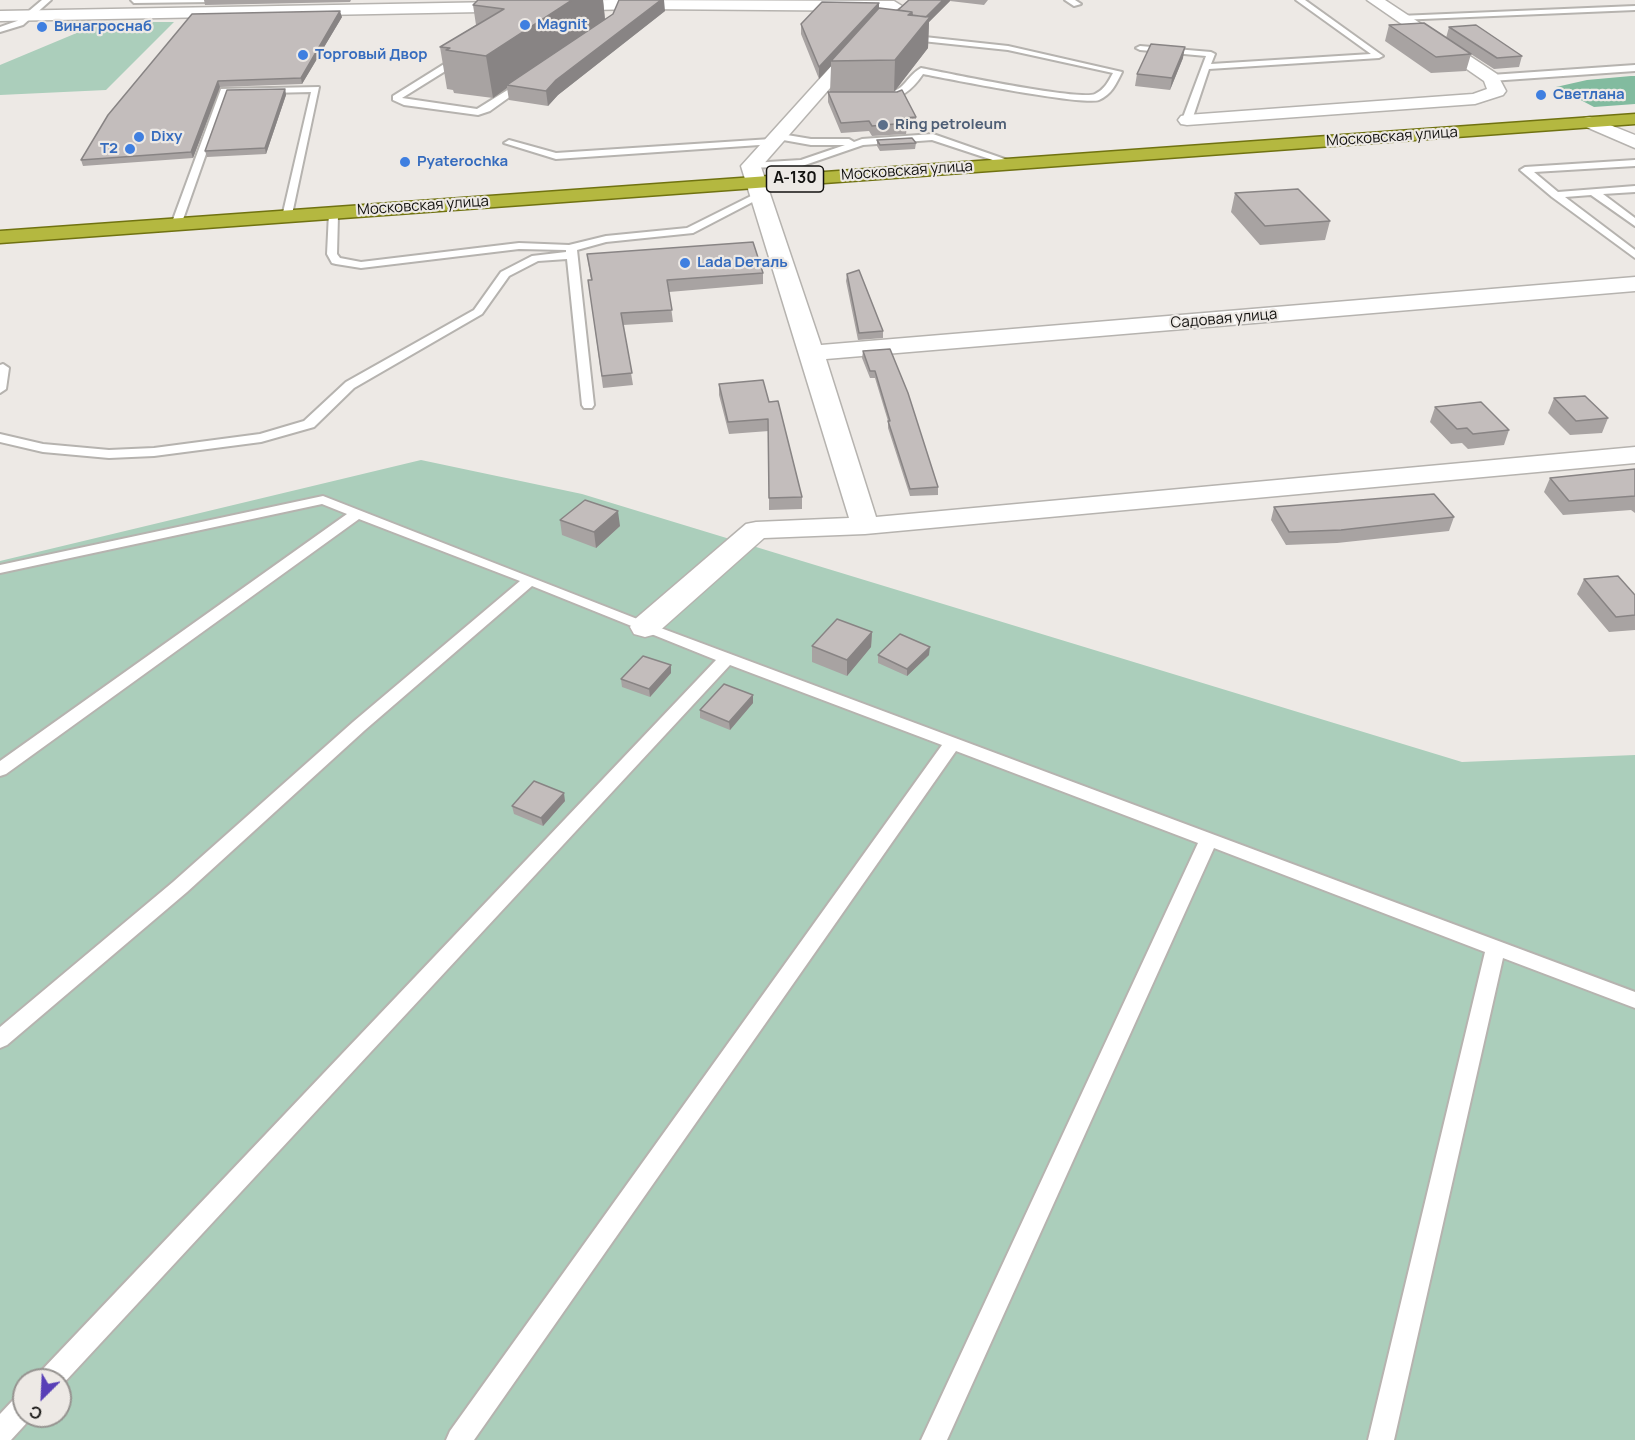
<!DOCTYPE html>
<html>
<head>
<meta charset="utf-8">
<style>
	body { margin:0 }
	#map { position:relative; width:1635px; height:1440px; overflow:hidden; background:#ede9e5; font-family:Manrope,sans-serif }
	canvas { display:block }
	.north { position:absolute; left:12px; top:1368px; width:60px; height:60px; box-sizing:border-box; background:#ede9e5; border:2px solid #969390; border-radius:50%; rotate:204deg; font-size:16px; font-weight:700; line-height:24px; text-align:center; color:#131210 }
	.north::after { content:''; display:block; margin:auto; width:21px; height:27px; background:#583fb7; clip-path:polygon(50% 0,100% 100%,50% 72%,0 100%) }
</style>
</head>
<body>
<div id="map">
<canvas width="1635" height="1440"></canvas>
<div class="north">С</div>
</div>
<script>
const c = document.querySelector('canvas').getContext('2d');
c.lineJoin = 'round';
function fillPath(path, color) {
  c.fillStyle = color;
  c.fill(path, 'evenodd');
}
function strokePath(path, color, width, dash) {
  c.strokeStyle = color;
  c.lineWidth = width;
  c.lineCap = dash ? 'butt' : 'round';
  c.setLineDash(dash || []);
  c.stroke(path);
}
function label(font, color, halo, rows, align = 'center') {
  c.font = font + ' Manrope,sans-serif';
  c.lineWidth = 4.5;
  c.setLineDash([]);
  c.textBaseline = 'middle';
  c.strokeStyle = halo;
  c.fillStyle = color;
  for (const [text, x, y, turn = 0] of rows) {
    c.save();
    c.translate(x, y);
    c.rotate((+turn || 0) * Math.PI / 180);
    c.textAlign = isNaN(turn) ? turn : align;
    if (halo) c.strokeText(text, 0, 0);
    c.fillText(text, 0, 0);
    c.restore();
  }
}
const green = new Path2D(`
	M103,22H174L106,90L0,95V65Z
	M421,460L582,494L1462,762L1635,755V1440H0V561ZM24,1380H60V1416H24Z`);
const forest = new Path2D(`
	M1631,76H1635V104L1594,107L1556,87L1587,80Z`);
const service = new Path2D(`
	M42,0H51L23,25L0,32V27L17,21Z
	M131,0H215L211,2L134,3Z
	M1065,0H1075L1081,4L1074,6Z
	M1296,0H1305L1383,56L1379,58L1209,69L1192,120L1187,123L1182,120L1206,56L1140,50L1136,48L1140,46L1211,52L1215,54L1211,64L1371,54Z
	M1635,6V10L1399,20L1395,18L1399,16Z
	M906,35L1008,46L1122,72C1116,84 1112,94 1099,100C1083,106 949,79 923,74C913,89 900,101 881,99V95C908,90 903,79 921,68C946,73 1080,101 1095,94C1105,89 1108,82 1113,73L1008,50L903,39L902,37Z
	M456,52L463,54L455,65L402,98L477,109L522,81L529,83L490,111L478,115L404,105L393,100V96L449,61Z
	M1635,65V71L1491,81L1487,78L1491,75Z
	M319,87L291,219L282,217L311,92L227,94L181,225L172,227L171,225L221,89Z
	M775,133L811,139H849L854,142L862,139L933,134L1019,164L1011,166L932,140L863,145L802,166L748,168V164L751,163L801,160L845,145H811L772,138L770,136Z
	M771,139L776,142L774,144L556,159L504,143L509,140L556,153Z
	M1635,160V166L1534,172L1558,192L1635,186V192L1603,194L1635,218V226L1591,195L1565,197L1635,250V258L1552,197L1520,170L1525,167Z
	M755,194L764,196L693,233L606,242L577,250L594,405L592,408H584L582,405L567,259L538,261L509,276L482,314L354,388L314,427L261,442L154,456L109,458L43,452L0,442V434L43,444L109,450L154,448L260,434L304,421L346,382L474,310L501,272L532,256L566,252V250L519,249L361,268L336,264L332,263L327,254L329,213L338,215L337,254L340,258L361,262L519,243L569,245L606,236L687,228Z
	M3,364L9,368L6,389L0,393V365Z
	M323,496L650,624L1635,992V1008L1503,958L1394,1440H1368L1485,952L1214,848L947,1440H921L1198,843L956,751L474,1440H446L450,1431L942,745L730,665L60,1387V1380H38L41,1371L716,660L532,586L365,730L187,892L7,1045L0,1048V1027L173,882L353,722L520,581L359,519L6,774L0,776V761L347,514L322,504L0,573V565Z
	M24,1394V1416H33L11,1440H0V1414L15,1398Z`);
const minor = new Path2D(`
	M611,0L894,1L902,6L894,11L642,9L0,21V11Z
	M1367,0H1385L1497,74L1506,91L1503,95L1475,104L1187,125L1181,124L1178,120L1181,116L1187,115L1473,94L1487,89L1484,81Z
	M860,39L866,41L868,44L866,47L761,167L821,345L1635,277V291L826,359L876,517L1635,447V463L865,534L764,538L656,634L645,637L634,634L630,627L634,620L746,524L756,522L849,518L741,166L854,41Z
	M1590,117L1635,135V148L1584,126L1581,122L1584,118Z`);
const trunk = new Path2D(`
	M1635,114V124L0,243V231Z`);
const wall = new Path2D(`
	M204,0H351L350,2L205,5Z
	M603,0L605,19L665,11L558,95L548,106L509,100L507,88L493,98L454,93L453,90L447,89L440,47L476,25L473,5Z
	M909,0H988L984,5L950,1L929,22L928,48L894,92H852L916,117L915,127L907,128L906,134L872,136L869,131L841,133L828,102V92H830L831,66L819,79L801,34V24L879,9L898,10Z
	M192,14L342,17L302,84L220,87L193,158L83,166L81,160Z
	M1389,25L1471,54L1466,71L1431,73L1385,41Z
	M1449,27L1522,56L1519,67L1494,69L1446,38Z
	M1183,58L1170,90L1135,86L1137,74Z
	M285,89L286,95L266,154L207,157L205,151Z
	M877,140L916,143L915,149L880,151L877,146Z
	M1235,193L1330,221L1325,240L1260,245L1231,212Z
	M587,254L763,273V284L669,292L673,322L623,325L633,385L603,388L590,292L591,280Z
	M847,274L883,331V338L858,340L846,281Z
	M890,349L938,487V495L910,496L888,428V421L875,378H870L862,358L863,351Z
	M719,384L769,402L802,497V509L769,510V431L729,434L719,395Z
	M1554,398L1608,418L1602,433L1570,435L1548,413Z
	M1435,407L1509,430L1504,445L1468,449L1462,443L1451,444L1430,422Z
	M1635,469V513L1631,510L1563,515L1544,492L1550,478Z
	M1274,507L1454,517L1449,531L1337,543L1286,545L1271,520Z
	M560,520L620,526L596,548L562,535Z
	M1584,579L1635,595V630L1609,632L1577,594Z
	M872,632L871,647L847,676L812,662V646Z
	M878,655H929L907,676L878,663Z
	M671,665V673L650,697L622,687L621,679Z
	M753,695V703L730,730L700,718V710Z
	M565,801L543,826L514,814L512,806Z`);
const shadedWall = new Path2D(`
	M572,0H603L605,20L507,85V88L493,98L486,56Z
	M661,0H664L665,11L558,95L548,106L546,91L556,80Z
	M943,0H950V1L929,22L928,48L894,92L895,60L908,15L912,12L919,25Z
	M879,3V14L831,61V66L819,79V67Z
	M340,11L342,17L302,84L301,78Z
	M1185,47L1183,58L1170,90L1172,78Z
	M218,81L220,87L193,158L191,152Z
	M285,89L286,95L266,154L265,148Z
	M618,511L620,526L596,548L594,532Z
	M872,632L871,647L847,676V660Z
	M930,647L929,655L907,676V669Z
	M671,665V673L650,697L649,689Z
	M753,695V703L730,730L729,722Z
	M564,793L565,801L543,826L541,818Z`);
const building = new Path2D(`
	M478,0H572L486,56L446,50L450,48L440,47L504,9L473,5Z
	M619,0H661L556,80L546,91L507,85L613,14Z
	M909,0H943L926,17L912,15V12L898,10Z
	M822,2L879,3L819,67L801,24Z
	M879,8L912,12L908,15L930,17L895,60L831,61Z
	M340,11L301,78L218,81L191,152L81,160L108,115L192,14Z
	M1424,23L1471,54L1436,57L1389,25Z
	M1476,25L1522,56L1497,58L1449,27Z
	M1151,44L1185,47L1172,78L1137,74Z
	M285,89L265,148L205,151L227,90Z
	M902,90L916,117L903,118L907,123L872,126L869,121L841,123L828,92H897Z
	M912,138L916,143L880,145L877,140Z
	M1298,189L1330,221L1265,226L1235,193Z
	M753,242L763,273L667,280L672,310L621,313L632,373L602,376L588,280H592L587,254Z
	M859,270L883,331L859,333L847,274Z
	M890,349L908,393L938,487L910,489L888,421H890L875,371H870L863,351Z
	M763,380L769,402L778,401L802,497L769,498L768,419L728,422L719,384Z
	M1585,396L1608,418L1576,421L1554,398Z
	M1481,402L1509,430L1473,434L1467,428L1457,429L1435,407Z
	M1635,469V496L1569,501L1550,478Z
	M1434,494L1454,517L1341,530L1289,532L1274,507Z
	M585,500L618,511L594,532L560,520Z
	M1618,576L1635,595V615L1616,617L1584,579Z
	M837,619L872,632L847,660L812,646Z
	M900,634L930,647L907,669L878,655Z
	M643,656L671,665L649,689L621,679Z
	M724,684L753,695L729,722L700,710Z
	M534,781L564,793L541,818L512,806Z`);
const markers = [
	[525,25,6,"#3f7fe0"],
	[42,27,6,"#3f7fe0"],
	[303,55,6,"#3f7fe0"],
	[1541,95,6,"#3f7fe0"],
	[883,125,6,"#5c6f8a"],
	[139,137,6,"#3f7fe0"],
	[130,149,6,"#3f7fe0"],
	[405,162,6,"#3f7fe0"],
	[685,263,6,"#3f7fe0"]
];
const farShopnames = [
	["Magnit",537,25],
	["Винагроснаб",54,27],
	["Торговый Двор",315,55],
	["Светлана",1553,95],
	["Dixy",151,137],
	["T2",118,149,"right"],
	["Pyaterochka",417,162],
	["Lada Dеталь",697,263]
];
const farServicenames = [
	["Ring petroleum",895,125]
];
const farStreetnames = [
	["Московская улица",1392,137,-4],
	["Московская улица",907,171,-4],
	["Московская улица",423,206,-4],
	["Садовая улица",1224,319,-5]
];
const shields = [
	[795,179,57]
];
const shieldNames = [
	["А-130",795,179]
];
fillPath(green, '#abcebb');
fillPath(forest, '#82bb9f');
strokePath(service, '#b6b3af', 4);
strokePath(minor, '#b6b3af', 3);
strokePath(trunk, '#707211', 3);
fillPath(service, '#fff');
fillPath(minor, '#fff');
fillPath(trunk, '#b4b840');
fillPath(wall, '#a8a3a2');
fillPath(shadedWall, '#888484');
fillPath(building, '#c3bdbc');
strokePath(building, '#888484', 1.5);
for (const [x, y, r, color] of markers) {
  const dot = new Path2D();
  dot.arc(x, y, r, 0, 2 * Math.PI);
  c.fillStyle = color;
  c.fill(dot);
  strokePath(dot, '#ede9e5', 2);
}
label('bold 15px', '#366cbe', '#ede9e5', farShopnames, 'left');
label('bold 15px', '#4e5e75', '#ede9e5', farServicenames, 'left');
label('15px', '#131210', '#ede9e5', farStreetnames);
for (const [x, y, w] of shields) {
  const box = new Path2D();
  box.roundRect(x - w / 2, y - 13, w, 26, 4.5);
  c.fillStyle = '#ede9e5';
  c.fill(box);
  strokePath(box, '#131210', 1.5);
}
label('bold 16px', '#131210', null, shieldNames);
</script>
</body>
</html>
